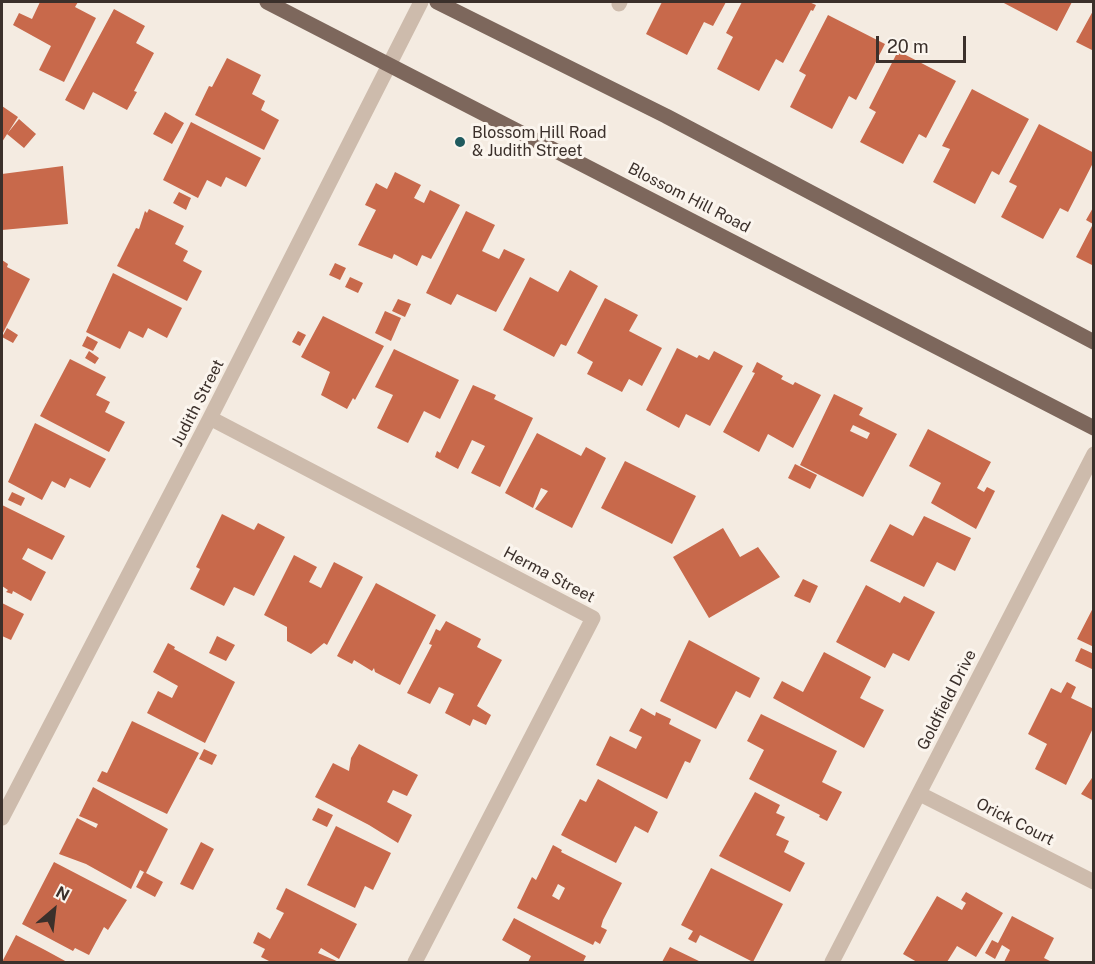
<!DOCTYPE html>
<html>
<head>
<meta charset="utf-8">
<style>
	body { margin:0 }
	#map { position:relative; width:1095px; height:964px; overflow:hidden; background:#f4ebe1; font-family:"Public Sans",sans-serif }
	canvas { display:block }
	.frame { position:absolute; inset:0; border:3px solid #3b302b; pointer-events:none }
	.north { position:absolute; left:24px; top:880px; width:60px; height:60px; -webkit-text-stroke:4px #fbf5ee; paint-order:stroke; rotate:28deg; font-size:16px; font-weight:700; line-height:24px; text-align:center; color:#3b302b }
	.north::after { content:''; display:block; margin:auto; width:21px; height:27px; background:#3b302b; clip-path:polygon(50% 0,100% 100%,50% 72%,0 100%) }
	.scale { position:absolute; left:876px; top:36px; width:90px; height:27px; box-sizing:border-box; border:3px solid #3b302b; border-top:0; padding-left:8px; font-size:18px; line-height:21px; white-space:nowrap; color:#3b302b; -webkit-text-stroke:4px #fbf5ee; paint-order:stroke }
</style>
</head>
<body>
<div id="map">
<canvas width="1095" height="964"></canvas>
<div class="frame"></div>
<div class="north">N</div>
<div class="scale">20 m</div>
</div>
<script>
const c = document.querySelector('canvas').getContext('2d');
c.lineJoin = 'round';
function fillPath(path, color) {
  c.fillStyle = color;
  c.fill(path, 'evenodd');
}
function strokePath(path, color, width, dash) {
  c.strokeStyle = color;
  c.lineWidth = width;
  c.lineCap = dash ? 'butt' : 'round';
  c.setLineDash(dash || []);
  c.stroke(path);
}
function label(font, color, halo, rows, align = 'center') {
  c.font = font + ' "Public Sans",sans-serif';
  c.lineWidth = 6;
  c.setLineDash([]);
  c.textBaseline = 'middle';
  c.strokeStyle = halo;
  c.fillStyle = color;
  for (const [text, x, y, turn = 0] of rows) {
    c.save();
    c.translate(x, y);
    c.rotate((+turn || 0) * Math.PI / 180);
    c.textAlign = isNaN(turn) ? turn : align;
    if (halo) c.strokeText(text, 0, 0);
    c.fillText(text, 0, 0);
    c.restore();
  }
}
const building = new Path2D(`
	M40,2H78L75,7L96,18L64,82L39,70L51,46L13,25L19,13L32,19Z
	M662,2H726L713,26L704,22L687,55L646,34Z
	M742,2H809L816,5L813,11L811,10L783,63L776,59L759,91L717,69L733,37L726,33Z
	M1002,2H1072L1057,31Z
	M114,9L145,26L136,43L154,53L134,91L137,92L127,110L93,92L84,110L65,100Z
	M1094,9V51L1076,42Z
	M828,15L885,44L856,100L849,96L832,129L790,107L806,75L799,71Z
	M898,51L956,81L926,138L919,134L903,164L860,142L876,112L869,108Z
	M227,58L261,75L252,94L265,101L261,110L279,120L264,150L195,115L209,86L212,87Z
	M972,89L1029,119L999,175L992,171L975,204L933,182L950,149L942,146Z
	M2,106L18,117L2,142Z
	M165,112L184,123L172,144L153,134Z
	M19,119L36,134L24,148L7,134Z
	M191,122L261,158L246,187L226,177L221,187L207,180L198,198L163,180Z
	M1039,124L1094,153V161L1068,212L1060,208L1043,239L1001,217L1017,186L1009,182Z
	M63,166L68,224L2,230V174Z
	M395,172L421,185L414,198L424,203L430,190L460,205L431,259L422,255L417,266L394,254L392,259L358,245L376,210L365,205L376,183L387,189Z
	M179,192L191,198L186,210L173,203Z
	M1094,206V266L1076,257L1093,224L1086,220Z
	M149,209L184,226L175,244L188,251L183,261L202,271L187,301L117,266L136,228L139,229L145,211L147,213Z
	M466,211L495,225L482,251L499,259L504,249L525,259L496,312L457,294L451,305L426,293Z
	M2,260L8,264L7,267L30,279L2,335Z
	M335,263L346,268L340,280L329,275Z
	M570,270L598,286L566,346L561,344L554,357L503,330L530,277L558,292Z
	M113,273L182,308L167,338L148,328L143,338L129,331L120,349L86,332Z
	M350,277L363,283L358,293L345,287Z
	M605,298L638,315L629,331L662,348L642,386L629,379L622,392L587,374L593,362L577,353Z
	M398,299L411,304L405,317L392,311Z
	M385,311L401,318L391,341L375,333Z
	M323,316L384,346L355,400L353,398L347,409L321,395L330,372L301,357Z
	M7,328L18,335L13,343L2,337Z
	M298,331L306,335L300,346L292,342Z
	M87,336L98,342L93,351L82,346Z
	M677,348L697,358L699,355L709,360L714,351L743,366L710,426L686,414L679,428L646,410Z
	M394,349L459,380L440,419L424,411L408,443L377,428L393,395L375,387Z
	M89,351L99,358L95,364L85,358Z
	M70,359L106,377L96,395L110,402L105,412L125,422L109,452L40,416Z
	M757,362L783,376L781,379L793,385L795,382L821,395L793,448L768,434L759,452L723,432L755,373L752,372Z
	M473,385L496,395L494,399L533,418L500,487L471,473L485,446L472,440L458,469L435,457L437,451L440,453Z
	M834,394L863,408L859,415L897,434L863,497L800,465ZM853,425L870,433L867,439L850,431Z
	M35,423L106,459L90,488L70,478L65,488L52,481L42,500L8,482Z
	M928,429L991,462L977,488L984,492L987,487L995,491L976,529L931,503L941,483L909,466Z
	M537,433L581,456L586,447L606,458L572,528L535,509L548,491L541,488L533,508L505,493Z
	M625,461L696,496L672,544L601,508Z
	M795,464L817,475L810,489L788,478Z
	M12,492L25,498L21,506L8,500Z
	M2,505L65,536L52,560L28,548L22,559L46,572L31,601L13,591L12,594L6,592L8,590L2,586Z
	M222,514L254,530L258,523L285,537L254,596L234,587L224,606L190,589L200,569L196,567Z
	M924,516L971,538L955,571L937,562L924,587L870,561L890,524L913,536Z
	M723,528L740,557L758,547L780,577L709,618L673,557Z
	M294,555L317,567L309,582L321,588L334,562L363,577L327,645L324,643L311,654L287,641V627L264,615Z
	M803,579L818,586L810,603L794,596Z
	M376,583L436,615L400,685L375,672L374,668L372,671L354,660L352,664L337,656Z
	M866,585L900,603L904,596L935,612L909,661L893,653L885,668L836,642Z
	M2,603L24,614L11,640L2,636Z
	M1094,606V647L1077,639Z
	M446,621L481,639L477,647L502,660L477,706L491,715L486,725L473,719L470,726L445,713L454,694L439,687L430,704L407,693L432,645L429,644L436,629L440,631Z
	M217,636L235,645L226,661L209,653Z
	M689,640L760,678L750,698L736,691L716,729L660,701Z
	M168,643L175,647L174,649L235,682L205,743L147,713L158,691L172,698L178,686L153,672Z
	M1081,648L1094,654V670L1075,661Z
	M824,652L871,677L860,698L884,710L864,748L773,698L782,681L803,692Z
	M1067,682L1076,687L1071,698L1094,709V726L1066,785L1035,769L1047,744L1028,734L1051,688L1061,693Z
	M641,708L655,716L656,712L671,719L669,724L701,740L690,763L685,761L667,799L596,765L610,736L636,749L642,737L629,731Z
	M761,714L837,751L822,782L842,792L827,821L819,817L820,815L749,779L764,750L747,741Z
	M132,721L199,753L167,814L97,781L102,771L107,773Z
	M359,744L418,775L407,796L393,790L387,802L412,815L398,843L369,825L315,797L333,763L349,771L351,758Z
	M204,749L217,755L212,765L199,759Z
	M1094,775V801L1081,794Z
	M598,779L658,812L648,833L635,826L616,863L561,835L580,799L586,802Z
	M93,787L168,829L146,873L140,870L131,889L86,864L59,854L77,818L96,828L98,824L79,816Z
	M755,792L780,805L776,813L785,817L776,835L789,841L784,852L805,863L790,892L719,856Z
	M318,808L333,815L327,827L312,820Z
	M336,826L391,853L373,890L365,886L355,908L307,885Z
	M201,842L214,849L193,890L180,884Z
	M553,845L562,850L561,852L622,883L603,920L601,927L607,930L600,944L595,941L593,945L517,908L532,877L536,880ZM558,884L565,888L559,900L552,896Z
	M54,862L127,900L108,930L104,927L89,955L75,948L73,951L22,924Z
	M711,868L783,904L753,962L700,935L696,943L688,939L693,931L681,925Z
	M144,872L163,882L155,897L136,887Z
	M286,888L357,924L339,959L321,948L318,953L339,962H271L261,957L265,949L253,943L258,932L270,939L284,913L276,909Z
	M966,892L1003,913L976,957L957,946L947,962H917L903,954L937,896L962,910L966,903L961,900Z
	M1012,916L1054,938L1044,958L1052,962H1004L1010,950L1002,945L995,959L985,953L992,940L998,943Z
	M514,918L586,956L583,962H528L531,956L502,940Z
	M16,935L45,950L67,962H2Z
	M670,947L701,962H662Z`);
const minor = new Path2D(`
	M619,4L620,2
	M210,418L593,618L415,962
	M920,794L1094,882
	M2,818L210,418L421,2
	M832,962L1094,454`);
const major = new Path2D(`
	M267,2L1094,428
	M437,2L666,116L1094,342`);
const markers = [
	[460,142,6,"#1f5a5e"]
];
const poiNames = [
	["Blossom Hill Road",472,133],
	["& Judith Street",472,151]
];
const streetNames = [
	["Blossom Hill Road",689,198,27],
	["Judith Street",198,403,-63],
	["Herma Street",549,575,28],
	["Goldfield Drive",947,700,-63],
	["Orick Court",1015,822,27]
];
fillPath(building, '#c8694b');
strokePath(minor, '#cdbbac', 15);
strokePath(major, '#7d675c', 15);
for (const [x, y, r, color] of markers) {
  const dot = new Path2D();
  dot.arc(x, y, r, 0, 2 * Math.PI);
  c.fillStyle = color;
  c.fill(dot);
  strokePath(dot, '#fbf5ee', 2);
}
label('16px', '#3b302b', '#fbf5ee', poiNames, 'left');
label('16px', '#3b302b', '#fbf5ee', streetNames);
</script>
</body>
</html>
